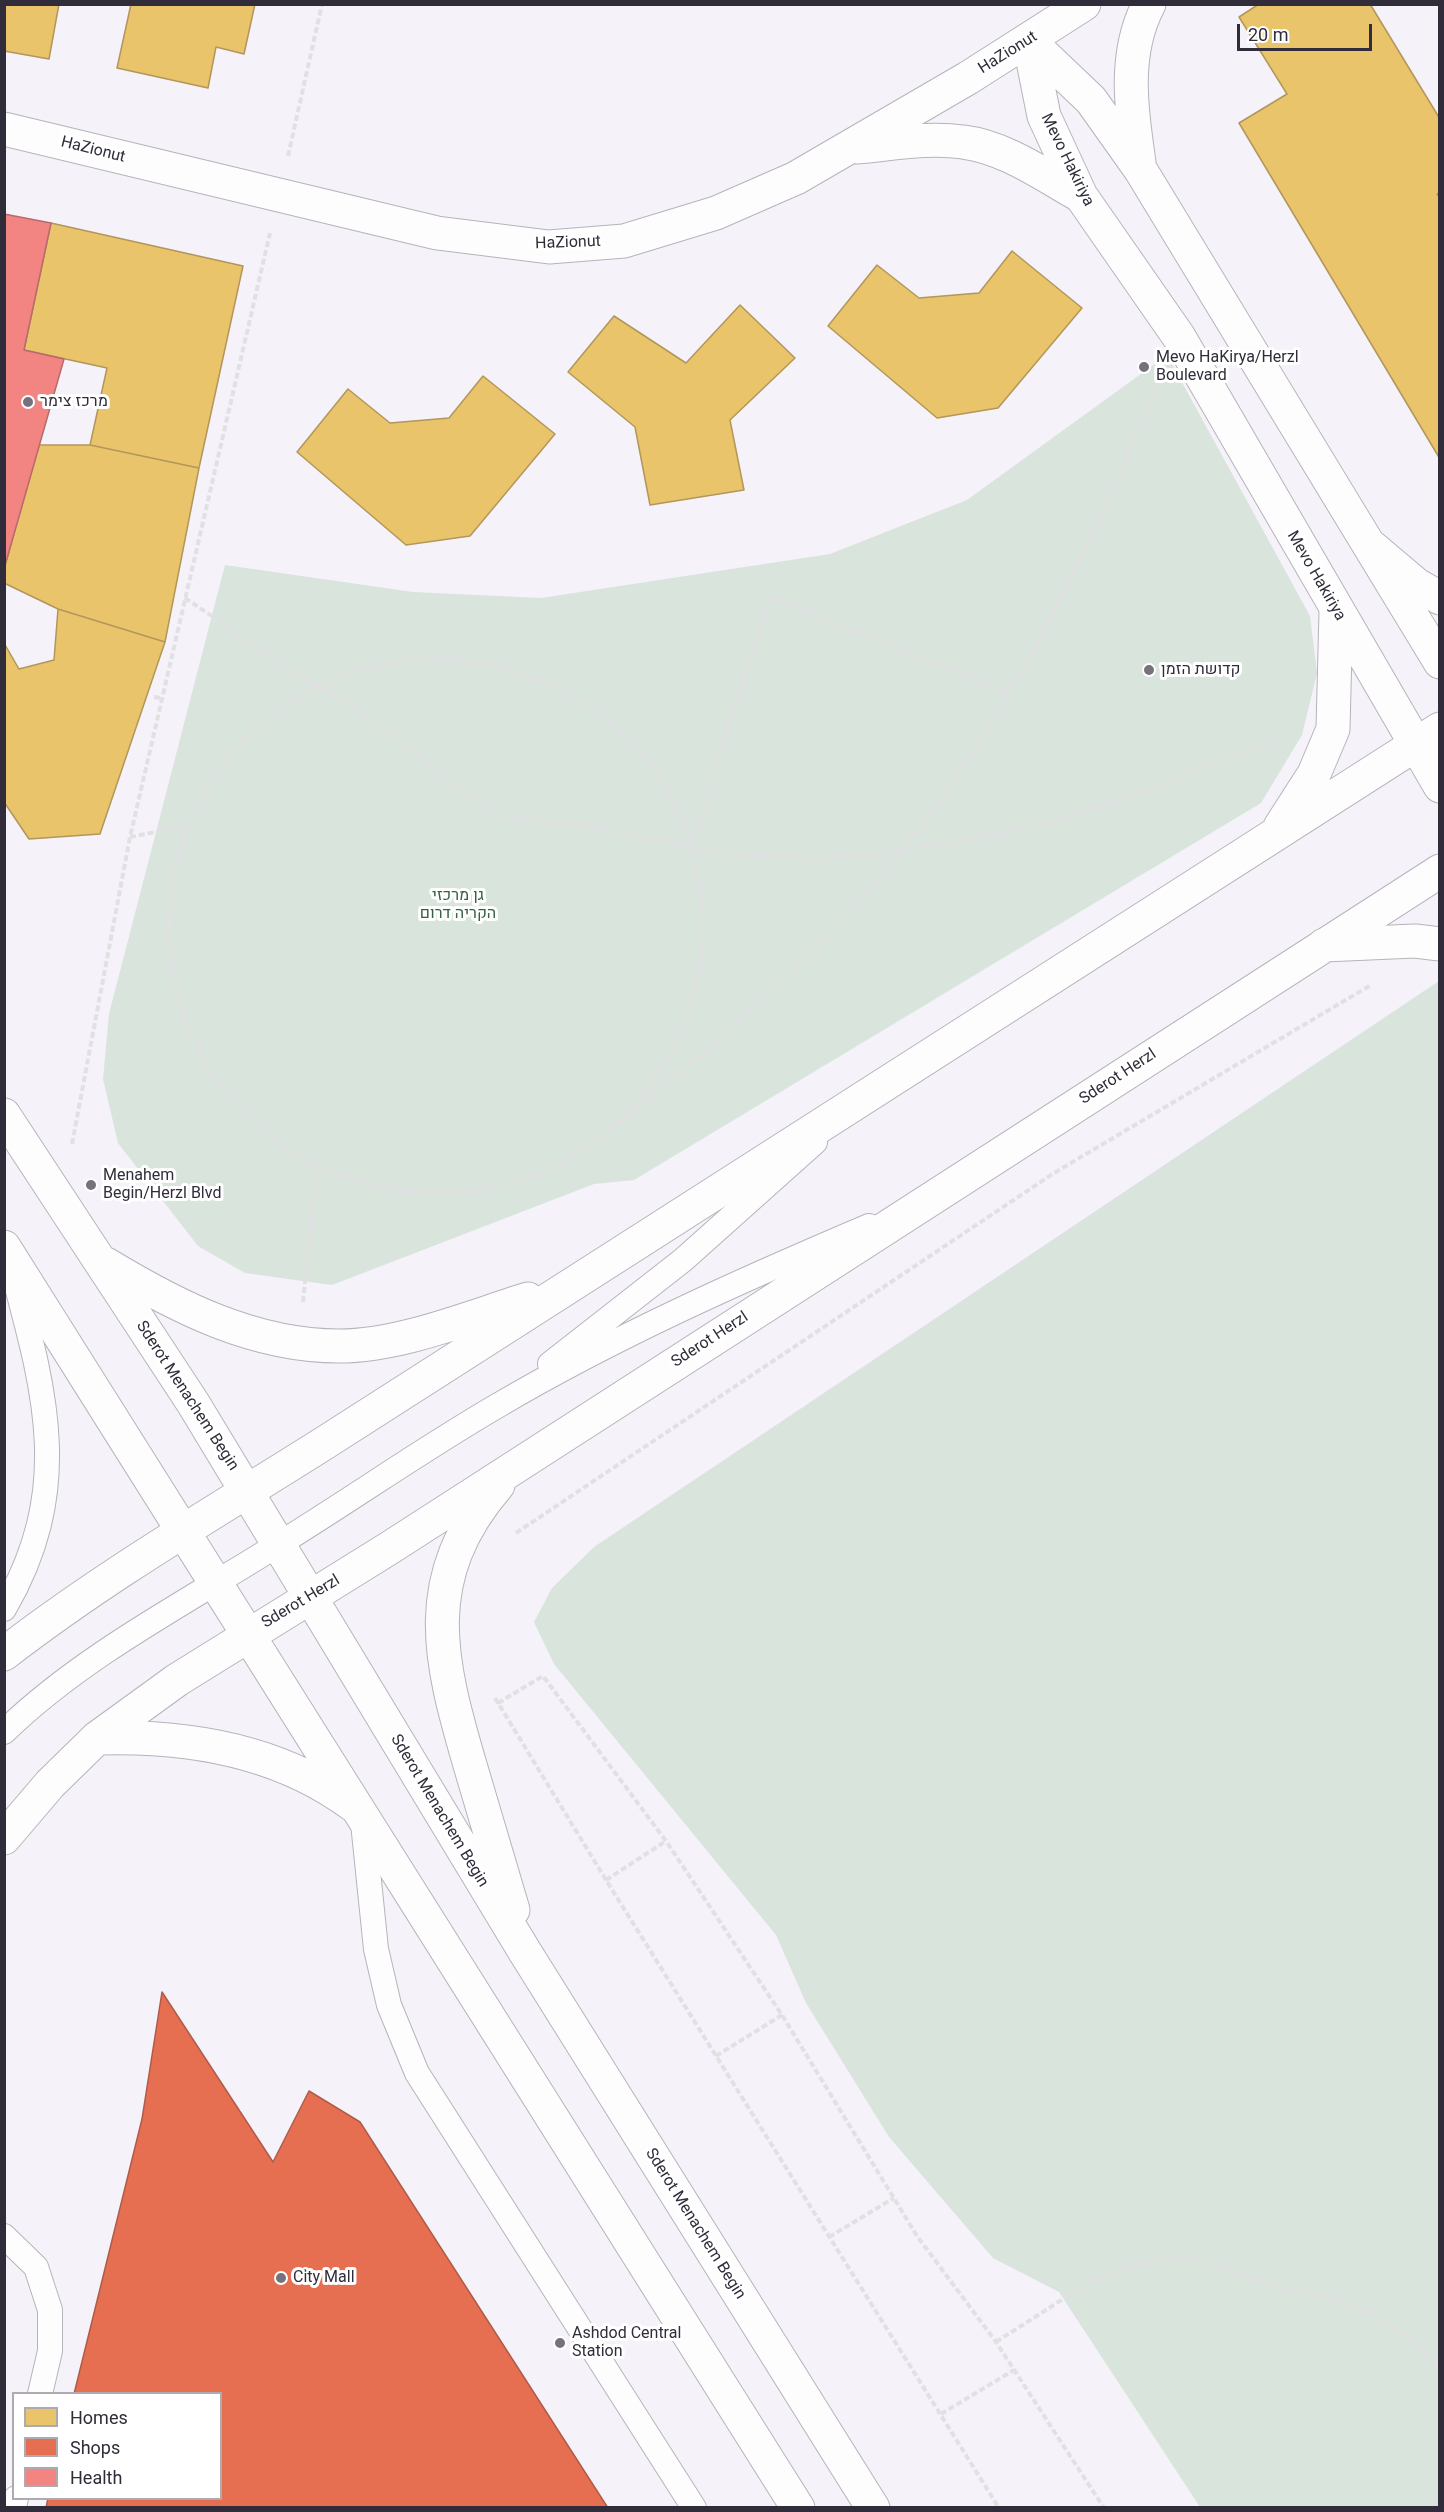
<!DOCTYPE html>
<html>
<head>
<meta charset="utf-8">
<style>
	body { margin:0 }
	#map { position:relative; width:1444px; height:2512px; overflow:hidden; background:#f5f2f9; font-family:Roboto,sans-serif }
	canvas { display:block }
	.frame { position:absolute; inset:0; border:6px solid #312c39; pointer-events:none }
	.legend { position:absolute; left:12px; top:2392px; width:210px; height:108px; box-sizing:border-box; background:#fff; border:2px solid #adabb0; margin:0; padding:8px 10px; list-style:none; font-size:18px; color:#312c39 }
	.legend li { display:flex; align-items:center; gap:12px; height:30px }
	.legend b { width:30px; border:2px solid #adabb0 }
	.scale { position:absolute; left:1237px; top:24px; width:135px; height:27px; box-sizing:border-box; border:3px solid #312c39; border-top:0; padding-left:8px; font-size:18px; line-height:21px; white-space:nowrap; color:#312c39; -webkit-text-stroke:4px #fff; paint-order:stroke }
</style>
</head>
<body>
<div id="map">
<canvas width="1444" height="2512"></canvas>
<div class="frame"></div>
<ul class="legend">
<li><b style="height:16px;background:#e9c46a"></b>Homes</li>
<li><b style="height:16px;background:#e76f51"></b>Shops</li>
<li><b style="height:16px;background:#f28482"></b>Health</li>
</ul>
<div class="scale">20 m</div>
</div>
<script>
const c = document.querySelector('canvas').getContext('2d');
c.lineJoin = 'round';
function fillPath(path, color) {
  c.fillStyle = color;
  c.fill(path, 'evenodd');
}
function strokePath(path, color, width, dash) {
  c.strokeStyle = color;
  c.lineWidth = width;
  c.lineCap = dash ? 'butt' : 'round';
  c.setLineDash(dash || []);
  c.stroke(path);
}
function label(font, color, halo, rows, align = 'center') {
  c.font = font + ' Roboto,Heebo,sans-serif';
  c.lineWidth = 6;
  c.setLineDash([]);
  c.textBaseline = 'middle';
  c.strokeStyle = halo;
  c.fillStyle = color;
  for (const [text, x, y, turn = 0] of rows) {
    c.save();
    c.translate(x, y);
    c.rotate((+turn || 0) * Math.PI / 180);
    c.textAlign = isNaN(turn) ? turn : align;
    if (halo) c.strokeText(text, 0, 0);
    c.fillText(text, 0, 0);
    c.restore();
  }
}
const green = new Path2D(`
	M1167,355L1310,616L1317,673L1302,735L1261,803L634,1180L594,1184L332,1285L245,1273L198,1246L118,1143L103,1079L109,1014L225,565L413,592L541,598L830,554L967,500Z
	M1439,981V2507H1200L1059,2292L993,2258L889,2137L806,2003L776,1935L554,1664L534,1622L552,1588L594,1547Z`);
const homes = new Path2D(`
	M4,4H59L49,59L4,51Z
	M131,4H255L244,54L216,47L208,88L117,68Z
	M1259,4H1370L1440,119V192L1437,194L1440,198V459L1239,123L1287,94L1239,17Z
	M51,223L243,266L199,468L90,445L107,368L24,350Z
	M1012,251L1082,308L998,408L937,418L828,326L877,265L919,298L979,293Z
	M740,305L795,358L730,420L744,490L650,505L635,427L568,372L614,316L686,363Z
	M483,376L555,434L470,536L406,545L297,452L348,389L390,423L449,418Z
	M39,445H90L199,468L165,642L58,609L4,583V569Z
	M58,609L165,642L100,834L29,839L4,802V643L19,669L54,660Z`);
const shops = new Path2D(`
	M162,1992L273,2162L309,2091L360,2122L608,2508H46L48,2498H220V2394H74L142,2119Z`);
const health = new Path2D(`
	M4,214L51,223L24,350L64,359L4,569Z`);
const path = new Path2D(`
	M288,156L322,4
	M185,598L316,686L361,712L495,815L594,827L692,847L706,852L812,859L879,854L1005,833L1098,809L1193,771L1283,742
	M169 926a267 267 0 1 1 534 0a267 267 0 1 1-534 0Z
	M154,697L162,698
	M130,837L186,826
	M692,847L770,596L1009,693
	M619,1123C693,1060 770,999 837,927C984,773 1075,577 1159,384
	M72,1144L130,837L270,233
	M303,1302L317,1166
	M516,1533L1054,1173L1371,985
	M495,1698L606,1880L999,2508
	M498,1703L543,1676L666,1841L782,2015L917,2236L996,2342L1104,2508
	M606,1880L666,1841
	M716,2056L782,2015
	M829,2237L894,2198
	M996,2342L1085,2285L1129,2265L1187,2255L1293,2291L1328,2296L1351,2304L1377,2317L1406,2337L1440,2367
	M941,2414L1014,2370`);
const service = new Path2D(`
	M550,1364L683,1260L815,1142
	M4,1609C72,1492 47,1398 14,1276
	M4,1732C82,1656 187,1602 279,1544C352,1499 423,1449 497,1406C616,1336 742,1280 869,1226
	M363,1823L376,1949L389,2005L417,2073L694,2508
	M4,2236L36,2267L50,2310V2351L40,2394
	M14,2508L16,2498`);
const tertiary = new Path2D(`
	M1029,41L1044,116L1081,196L1179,337L1440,786
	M1029,41L1091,100L1140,169L1440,662
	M4,129L437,233L549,247L624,241L716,213L796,178L968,78L1084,4
	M857,147C892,144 928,137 963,142C1005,147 1045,176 1081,196
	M1139,162C1131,109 1123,53 1149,4`);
const secondary = new Path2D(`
	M1372,547L1417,585L1440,598
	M1280,827L1314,774L1333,729L1336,611
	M1324,945L1415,941L1440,944
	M4,1115L193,1403L525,1952L873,2508
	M4,1247L798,2508
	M106,1264C177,1307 254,1346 339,1346C400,1346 470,1317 528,1299
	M498,1485C418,1578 439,1659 470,1765C485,1814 499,1862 513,1910
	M4,1654C106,1575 217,1511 326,1442L1440,729
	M97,1738C187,1735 279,1750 353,1805
	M4,1838L50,1784L97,1738L177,1680L391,1547L1440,871`);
const markers = [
	[1144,367,6,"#76717c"],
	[28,402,6,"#76717c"],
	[1149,670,6,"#76717c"],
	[91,1185,6,"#76717c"],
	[281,2278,6,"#76717c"],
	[560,2343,6,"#76717c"]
];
const streetNames = [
	["HaZionut",1008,53,-32],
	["HaZionut",93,150,14],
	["Mevo Hakiriya",1067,160,64],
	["HaZionut",568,243,-2],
	["Mevo Hakiriya",1316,576,60],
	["Sderot Herzl",1118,1077,-33],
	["Sderot Herzl",710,1340,-33],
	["Sderot Menachem Begin",187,1396,57],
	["Sderot Herzl",301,1602,-31],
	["Sderot Menachem Begin",439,1811,59],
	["Sderot Menachem Begin",695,2224,58]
];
const poiNames = [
	["Mevo HaKirya/Herzl",1156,358],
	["Boulevard",1156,376],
	["מרכז צימר",40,402],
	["קדושת הזמן",1161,670],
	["Menahem",103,1176],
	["Begin/Herzl Blvd",103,1194],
	["City Mall",293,2278],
	["Ashdod Central",572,2334],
	["Station",572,2352]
];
const parkNames = [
	["גן מרכזי",458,896],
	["הקריה דרום",458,914]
];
fillPath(green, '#d8e4dc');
fillPath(homes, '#e9c46a');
strokePath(homes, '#b2965b', 1.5);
fillPath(shops, '#e76f51');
strokePath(shops, '#b05b4a', 1.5);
fillPath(health, '#f28482');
strokePath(health, '#b86a6c', 1.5);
strokePath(service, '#b6b3bb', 26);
strokePath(tertiary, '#b6b3bb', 35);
strokePath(secondary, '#b6b3bb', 35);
strokePath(path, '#e1e0e2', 4, [6, 3]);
strokePath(service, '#fefdfe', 24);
strokePath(tertiary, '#fefdfe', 33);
strokePath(secondary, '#fefdfe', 33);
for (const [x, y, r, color] of markers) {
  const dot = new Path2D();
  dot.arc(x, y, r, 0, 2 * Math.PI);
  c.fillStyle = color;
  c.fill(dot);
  strokePath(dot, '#fff', 2);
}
label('16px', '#312c39', '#fff', streetNames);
label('16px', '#312c39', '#fff', poiNames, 'left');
label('16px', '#366240', '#fff', parkNames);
</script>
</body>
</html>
